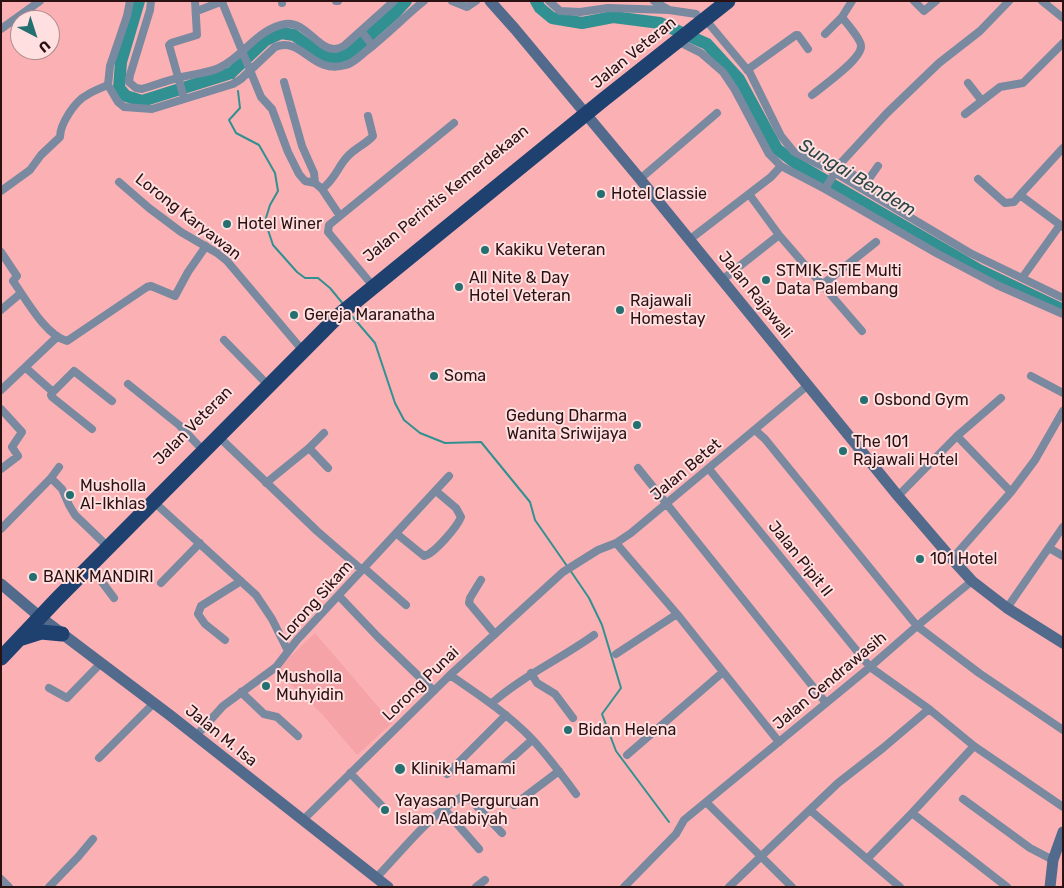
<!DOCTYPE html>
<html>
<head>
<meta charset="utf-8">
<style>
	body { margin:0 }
	#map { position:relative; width:1064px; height:888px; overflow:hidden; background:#fbb0b3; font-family:Rubik,sans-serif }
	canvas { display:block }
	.frame { position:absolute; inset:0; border:2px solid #2c1113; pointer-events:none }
	.north { position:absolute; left:10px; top:10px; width:50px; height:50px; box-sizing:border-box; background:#ffdfdf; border:1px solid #ab8d8d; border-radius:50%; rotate:140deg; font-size:14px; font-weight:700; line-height:20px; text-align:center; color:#2c1113 }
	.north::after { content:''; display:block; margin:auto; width:18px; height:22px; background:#246f70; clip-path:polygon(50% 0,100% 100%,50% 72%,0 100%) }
</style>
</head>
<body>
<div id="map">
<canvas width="1064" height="888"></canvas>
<div class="frame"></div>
<div class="north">U</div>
</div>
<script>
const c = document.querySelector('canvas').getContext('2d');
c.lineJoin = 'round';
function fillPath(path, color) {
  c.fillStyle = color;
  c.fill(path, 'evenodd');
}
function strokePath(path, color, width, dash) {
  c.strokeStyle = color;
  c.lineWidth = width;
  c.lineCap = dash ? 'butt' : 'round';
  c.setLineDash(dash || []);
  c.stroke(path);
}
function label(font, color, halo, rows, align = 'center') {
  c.font = font + ' Rubik,sans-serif';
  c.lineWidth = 4;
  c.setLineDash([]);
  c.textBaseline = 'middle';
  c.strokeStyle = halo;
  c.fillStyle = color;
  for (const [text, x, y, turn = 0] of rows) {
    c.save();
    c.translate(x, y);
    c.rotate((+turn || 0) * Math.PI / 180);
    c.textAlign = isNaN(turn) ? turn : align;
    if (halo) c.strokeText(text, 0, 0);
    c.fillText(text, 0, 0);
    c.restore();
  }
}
const built = new Path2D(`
	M315,633L392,723L357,755L321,713L276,670Z`);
const stream = new Path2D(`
	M231,73L234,79
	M238,91L240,108L229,120L236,133L259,145L275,173L278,191L270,205L265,221L273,245L297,272L305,278H318L330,288L344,305
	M351,315L375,343L395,403L404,420L420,433L445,443L481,442L530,502L535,520L567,566
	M570,570L589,598L602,625L621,688L602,714L616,751L669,822`);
const river = new Path2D(`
	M139,1L121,62L119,88L126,96L142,101L231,73L266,40L281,33L294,35L323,56L336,58L350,53L395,13L406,1
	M536,1L540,8L552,18L582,23L613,17L660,23L707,44L739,79L777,149L797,164L979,270L1063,310`);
const street = new Path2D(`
	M130,1L127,16L110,66L108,85L118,102L124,107L152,109L233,84L241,79L275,47C303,36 311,75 346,65C353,63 359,57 365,52C386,36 404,17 424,1
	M151,1L150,10L130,75L129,82L136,88L142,89C155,85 168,80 182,77C194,74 208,73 219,68C244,56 257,29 285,24C304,20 318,49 334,49C338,49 342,47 345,45L394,1
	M282,1V3
	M336,1H338
	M452,1L467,7L476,1
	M549,1L560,11L580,12L608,8L669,10
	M654,1L669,10L696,14
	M914,1L924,11L936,1
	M1042,1L1063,18
	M222,2L261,97L272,109L288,152L299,174L305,181L315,183L322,189L340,216
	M197,11L223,1
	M705,19L750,73L781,136L794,152L834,172L970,253L1063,298
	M1,29L40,1
	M361,31L373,46
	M825,34L842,17L852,1
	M677,41L701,53L723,72L735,90L769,154L781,166L825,189L938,254L997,285L1063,314
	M747,70L796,35H798L808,49
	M284,82L302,146L314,173L315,183
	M968,83L982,101
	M812,95C823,86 862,59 861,46C861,39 846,23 842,17
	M184,98L169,45L171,43L197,35L195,1
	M965,114L1000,87L1023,83L1063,43
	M1063,148L1020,195L1063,227
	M839,165L866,183L878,166
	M834,172L839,165L887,113L939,63L980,31L1009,1
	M640,179L717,113
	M978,179L1005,203L1014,202L1020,195
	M119,182L149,208L181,232L217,253L227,261L298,345
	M322,189C336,178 337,168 347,157C355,148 366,144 373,136L368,116
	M825,189L834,174
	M1,191L30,170L41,155L60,137C60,124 75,101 87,95C93,91 101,88 108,85
	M779,235L862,331
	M689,240L771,177L781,166
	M1,252L17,276L13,281C26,299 45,335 67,341L147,287L151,286L175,296L188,272L206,246
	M1022,278L1060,225
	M368,280L328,232L329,225L454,123
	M722,280L779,235L749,194
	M822,285L876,242
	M1,310L21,293
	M224,340L263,380
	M26,368L53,392L74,371L112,401
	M1031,376L1063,393
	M128,384L179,425L198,445
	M1,390L57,337
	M53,392L51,395L52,397L92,429
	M1,409L22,432L12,447L18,456L1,469
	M755,430L765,439L917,626L979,673L1063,730
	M957,436L1011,492
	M219,437L317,531L362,570
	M309,448L328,468
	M638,468L826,703
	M709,469L870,667L929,709L974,746L1063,807
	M51,478L62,489L69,505L75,515L103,542
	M266,483L309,448L324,433
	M898,496L957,436L1001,398
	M154,502L256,595L272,619L288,651
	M1,529L51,478L59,467
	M397,534L424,556C434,554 457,527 461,517L456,508L436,491
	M616,543L677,614L779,742
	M1049,548L1063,556
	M952,559L1011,492L1035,460L1063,411
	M90,566L114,598
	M364,568L406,605
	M481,580L470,598L469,603L494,633
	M161,583L200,543
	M339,596L378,637L434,691
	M1007,608L1063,527
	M225,640L205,624L198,614L201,606L241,581
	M616,654L677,614
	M531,673L537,683L555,694L573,718
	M450,675C479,695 508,714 532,739C548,756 562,775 576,794
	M49,688L67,698L101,663
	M241,692L264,714L277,717L298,736
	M492,703C524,675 559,660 594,635
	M196,736L223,706L276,667L297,640L449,476
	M974,746L912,813L1007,887
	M627,755L723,672
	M99,758L153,704
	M503,766L532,740
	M350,773L383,807
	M447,774L506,715
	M963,799L1030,848L1053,860
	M706,802L792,887
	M514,805L559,771
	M444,809L479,849
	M810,810L867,859
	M303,820L450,675L563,572L598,550L616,543L631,533L808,385
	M376,878C403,850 429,815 463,796L469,798L502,833
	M1,879L9,887
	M49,887L78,857L93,839
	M476,887L485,880
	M624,887L676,834L684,820L870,667L917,626L972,581
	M729,887L838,783L883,748L929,709
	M900,887L867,859L912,813`);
const secondary = new Path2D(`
	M490,1L515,29L640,179L898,496L952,559L972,581L1007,608L1063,643
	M1,584L40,617L171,716L388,887
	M1050,887L1053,860L1063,832`);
const highway = new Path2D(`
	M22,638L41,632L62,634
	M1,658L58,598L339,315L603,100L728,1`);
const markers = [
	[601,194,5,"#246f70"],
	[227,224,5,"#246f70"],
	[485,250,5,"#246f70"],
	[766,280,5,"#246f70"],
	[459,287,5,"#246f70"],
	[620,310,5,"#246f70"],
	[294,315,5,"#246f70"],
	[434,376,5,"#246f70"],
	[864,400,5,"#246f70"],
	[637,425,5,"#246f70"],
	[843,451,5,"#246f70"],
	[70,495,5,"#246f70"],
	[920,559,5,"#246f70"],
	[33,577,5,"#246f70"],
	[266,686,5,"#246f70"],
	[568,730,5,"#246f70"],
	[400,769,6,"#246f70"],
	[385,810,5,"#246f70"]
];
const streetNames = [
	["Jalan Veteran",634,53,-39],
	["Jalan Perintis Kemerdekaan",446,194,-39],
	["Lorong Karyawan",188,217,38],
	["Jalan Rajawali",755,295,51],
	["Jalan Veteran",193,426,-45],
	["Jalan Betet",686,470,-40],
	["Jalan Pipit II",800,559,51],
	["Lorong Sikam",316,601,-48],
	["Jalan Cendrawasih",830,681,-40],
	["Lorong Punai",421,684,-44],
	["Jalan M. Isa",221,736,39]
];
const poiNames = [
	["Hotel Classie",611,194],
	["Hotel Winer",237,224],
	["Kakiku Veteran",495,250],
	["STMIK-STIE Multi",776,271],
	["Data Palembang",776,289],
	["All Nite & Day",469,278],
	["Hotel Veteran",469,296],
	["Rajawali",630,301],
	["Homestay",630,319],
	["Gereja Maranatha",304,315],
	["Soma",444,376],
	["Osbond Gym",874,400],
	["Gedung Dharma",627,416,"right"],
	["Wanita Sriwijaya",627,434,"right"],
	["The 101",853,442],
	["Rajawali Hotel",853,460],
	["Musholla",80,486],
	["Al-Ikhlas",80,504],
	["101 Hotel",930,559],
	["BANK MANDIRI",43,577],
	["Musholla",276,677],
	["Muhyidin",276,695],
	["Bidan Helena",578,730],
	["Klinik Hamami",411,769],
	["Yayasan Perguruan",395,801],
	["Islam Adabiyah",395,819]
];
const waterNames = [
	["Sungai Bendem",857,178,31]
];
fillPath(built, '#f5a3a7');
strokePath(stream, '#319192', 2);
strokePath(river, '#319192', 12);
strokePath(street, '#7889a0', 8);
strokePath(secondary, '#526b8c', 11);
strokePath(highway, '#1f416f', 15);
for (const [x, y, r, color] of markers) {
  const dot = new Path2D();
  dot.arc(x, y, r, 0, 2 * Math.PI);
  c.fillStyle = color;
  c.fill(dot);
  strokePath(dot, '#ffdfdf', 2);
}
label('16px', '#2c1113', '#ffdfdf', streetNames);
label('16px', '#2c1113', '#ffdfdf', poiNames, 'left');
label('italic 18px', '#284545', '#ffdfdf', waterNames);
</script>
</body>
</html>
